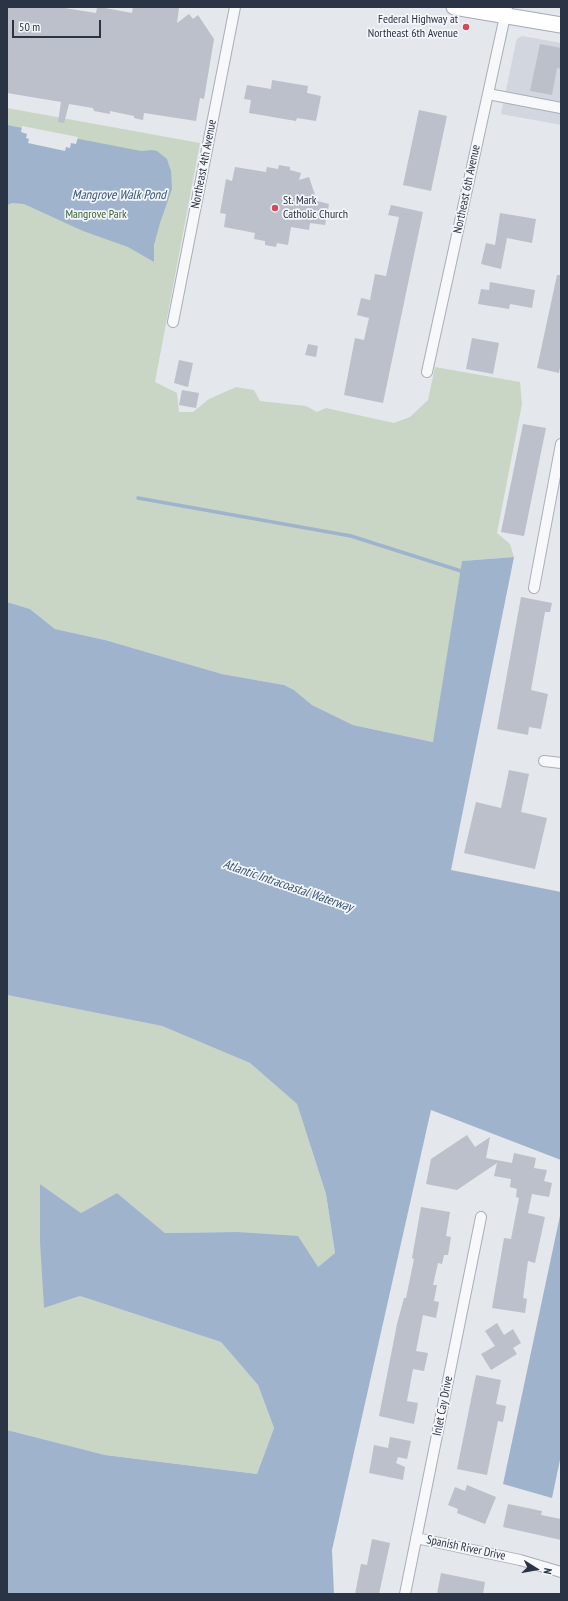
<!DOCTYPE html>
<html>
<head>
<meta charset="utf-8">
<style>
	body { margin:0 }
	#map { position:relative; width:568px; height:1601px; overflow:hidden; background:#e4e7ec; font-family:"PT Sans Narrow",sans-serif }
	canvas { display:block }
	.frame { position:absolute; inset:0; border:8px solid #2b3445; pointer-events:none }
	.north { position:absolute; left:516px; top:1549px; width:40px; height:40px; -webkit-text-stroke:3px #f4f6f9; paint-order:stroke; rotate:101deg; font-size:11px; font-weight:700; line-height:16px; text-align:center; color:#2b3445 }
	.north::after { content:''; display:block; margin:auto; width:14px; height:18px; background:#2b3445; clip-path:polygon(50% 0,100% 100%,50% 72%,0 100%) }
	.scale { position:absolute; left:12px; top:20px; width:89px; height:18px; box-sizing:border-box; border:2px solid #2b3445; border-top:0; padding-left:5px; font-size:12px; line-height:14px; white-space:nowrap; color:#2b3445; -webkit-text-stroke:3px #f4f6f9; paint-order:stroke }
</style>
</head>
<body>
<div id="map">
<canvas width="568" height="1601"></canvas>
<div class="frame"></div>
<div class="north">N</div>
<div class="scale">50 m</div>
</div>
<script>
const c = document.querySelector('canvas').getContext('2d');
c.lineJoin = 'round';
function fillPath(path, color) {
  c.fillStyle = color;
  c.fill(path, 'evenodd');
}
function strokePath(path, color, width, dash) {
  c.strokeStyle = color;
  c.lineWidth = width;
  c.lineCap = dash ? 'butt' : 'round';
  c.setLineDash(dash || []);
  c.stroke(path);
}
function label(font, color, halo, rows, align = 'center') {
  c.font = font + ' "PT Sans Narrow",sans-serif';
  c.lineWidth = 3.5;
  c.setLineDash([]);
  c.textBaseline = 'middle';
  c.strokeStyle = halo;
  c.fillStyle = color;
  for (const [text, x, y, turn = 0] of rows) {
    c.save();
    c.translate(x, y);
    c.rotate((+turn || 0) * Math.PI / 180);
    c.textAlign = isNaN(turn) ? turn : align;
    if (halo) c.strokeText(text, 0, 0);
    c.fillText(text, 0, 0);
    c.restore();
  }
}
const built = new Path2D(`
	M522,36L561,43V125L501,114L516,42L517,39Z`);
const green = new Path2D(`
	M7,108L200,143L155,382L177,393L179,412H193L209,399L236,387L254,390L260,401L306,406L317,412L326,408L394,423L410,417L428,400L435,367L520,382L522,404L497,533L510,544L514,557L462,561L434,742L353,725L312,705L294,690L284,685L222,674L105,640L55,629L30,609L7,602Z
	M7,995L162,1026L250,1063L297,1104L326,1194L335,1253L318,1267L237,1232L165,1233L117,1193L81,1213L40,1184L44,1308L80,1296L221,1342L258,1385L274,1428L257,1474L105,1455L7,1430Z`);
const water = new Path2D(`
	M7,125L141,151L152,150L157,151L167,159L171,171L172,189L160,223L154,245V262L128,247L83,231L24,204L12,203L7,205Z
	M514,557L451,870L561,892V1160L431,1110L332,1550L334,1594H7V1430L105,1455L257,1474L274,1428L258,1385L221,1342L80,1296L44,1308L40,1242V1184L81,1213L117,1193L165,1233L237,1232L298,1236L318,1267L335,1253L326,1194L297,1104L250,1063L162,1026L7,995V602L30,609L55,629L105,640L222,674L284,685L294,690L312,705L353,725L433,742L462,561Z
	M561,1211V1455L552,1498L503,1484Z`);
const pier = new Path2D(`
	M22,126L78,137L76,144L71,143L70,148L66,147L65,151L28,143L29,139L26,138L27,134L21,132Z`);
const stream = new Path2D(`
	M138,498L351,536L461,571`);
const building = new Path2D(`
	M7,7H58L96,13L97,8H105L132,13L133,7H169L179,8L177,23L189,14L193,19L198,15L214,39L204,99L200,98L196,121L144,113L143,120L134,118V116L110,111V114L94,111L93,108L69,104L64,123L58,122L61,102L7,93Z
	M540,44L561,48V69L557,68L552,95L530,91Z
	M272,80L308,86L307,93L321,96L316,121L297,118L296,121L249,113L251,100L244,99L247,85L271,89Z
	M419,110L447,116L431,191L403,185Z
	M279,165L290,167V170L301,173L299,180L309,177L317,201L329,204L325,225L310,223L309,230L291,227L288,245L277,243L276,247L265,245V241L254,239L255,233L224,227L226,214L220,213L226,179L232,181L235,167L266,172L267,167L278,169Z
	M391,205L423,212L383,403L344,395L355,338L364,340L369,318L357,315L361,298L370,300L375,274L386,276L399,217L388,215Z
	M500,213L536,219L532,243L507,238L501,269L481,264L486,243L495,245Z
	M557,275H561V361L559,373L537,368Z
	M490,282L535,290L532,308L510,304L509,309L478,304L481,289L489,290Z
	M472,338L499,343L493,374L466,369Z
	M308,344L318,346L316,357L305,355Z
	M179,360L193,363L188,387L174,383Z
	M182,390L199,393L196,408L179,405Z
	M523,424L546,428L524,536L501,532Z
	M521,597L552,603L550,612H545L531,690L548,694L541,729L529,727L528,735L497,729Z
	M509,770L529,774L521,812L547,818L535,869L464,853L476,802L501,808Z
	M467,1135L475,1147L490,1137L486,1158L512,1163L514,1153L536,1158L534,1168L547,1170L544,1181L552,1183L549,1197L532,1194L528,1213L545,1217L535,1263L528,1261L523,1298L527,1299L525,1313L492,1308L504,1238L511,1239L519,1198L516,1197L517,1189L510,1187L511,1179L494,1176L497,1163L457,1190L426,1184L431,1159Z
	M421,1207L450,1212L446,1236L451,1237L448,1255H444L442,1264L438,1263L433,1285H437L434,1301L439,1302L436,1318L423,1315L416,1351L428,1353L424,1371L413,1369L407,1401L418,1403L414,1424L379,1416L397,1324L404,1298H406L414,1259L412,1258Z
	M497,1323L504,1335L513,1329L521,1343L513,1348L517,1354L491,1370L481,1354L495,1346L485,1331Z
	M476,1375L501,1380L496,1404L506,1406L503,1422L498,1421L487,1475L457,1469Z
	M390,1437L411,1441L407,1459L398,1457L396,1463L405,1467L403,1480L369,1473L374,1445L388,1448Z
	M467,1485L496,1497L485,1524L457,1513L458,1509L448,1505L455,1487L465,1491Z
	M508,1504L542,1511L541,1515L561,1519V1540L503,1527Z
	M372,1539L390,1543L379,1594H355L361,1564L367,1565Z
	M441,1573L485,1582L483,1594H437Z`);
const street = new Path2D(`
	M488,94L561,108
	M173,322L235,7
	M427,372L507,7
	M534,588L561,444
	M544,761L561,763
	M416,1538L520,1560L561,1572
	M405,1594L481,1217`);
const primary = new Path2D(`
	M454,7L561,25`);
const markers = [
	[466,27,4,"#d1495b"],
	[275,208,4,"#d1495b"]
];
const poiNames = [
	["Federal Highway at",458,20],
	["Northeast 6th Avenue",458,34],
	["St. Mark",283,201,"left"],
	["Catholic Church",283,215,"left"]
];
const streetNames = [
	["Northeast 4th Avenue",204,164,-79],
	["Northeast 6th Avenue",467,189,-78],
	["Inlet Cay Drive",443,1406,-79],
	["Spanish River Drive",466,1548,12]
];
const parkNames = [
	["Mangrove Park",96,215]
];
const waterNames = [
	["Mangrove Walk Pond",119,195],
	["Atlantic Intracoastal Waterway",288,886,19]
];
fillPath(built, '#d2d6de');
fillPath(green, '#c9d6c5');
fillPath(water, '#9fb4cc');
fillPath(pier, '#e4e7ec');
strokePath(stream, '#9fb4cc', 3.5);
fillPath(building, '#bbc0ca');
strokePath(street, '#a9aeb7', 12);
strokePath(primary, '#a3abb8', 17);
strokePath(street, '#f7f8fa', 10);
strokePath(primary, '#fff', 15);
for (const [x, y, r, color] of markers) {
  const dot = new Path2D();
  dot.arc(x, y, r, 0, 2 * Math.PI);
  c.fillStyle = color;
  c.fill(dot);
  strokePath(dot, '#f4f6f9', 1.5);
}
label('12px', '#2b3445', '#f4f6f9', poiNames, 'right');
label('12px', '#2b3445', '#f4f6f9', streetNames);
label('12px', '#3f6138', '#f4f6f9', parkNames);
label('italic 13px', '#34527a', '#f4f6f9', waterNames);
</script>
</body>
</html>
